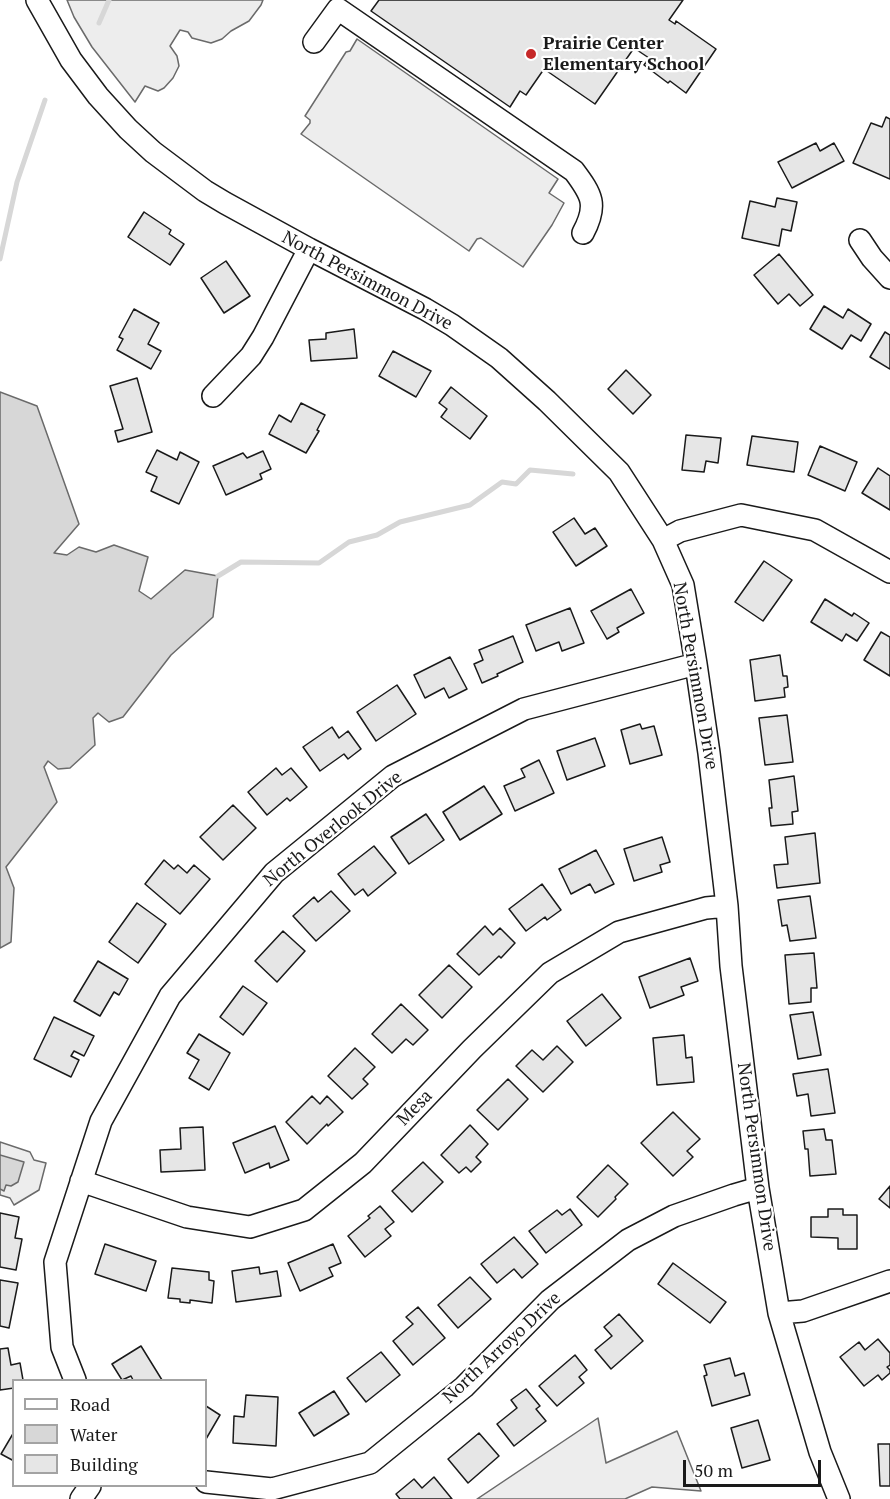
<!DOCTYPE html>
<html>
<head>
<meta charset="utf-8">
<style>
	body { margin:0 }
	#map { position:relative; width:890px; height:1499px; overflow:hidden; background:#fff; font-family:"PT Serif",serif }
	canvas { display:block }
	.legend { position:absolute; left:12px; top:1379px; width:195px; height:108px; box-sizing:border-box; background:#fff; border:2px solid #a3a3a3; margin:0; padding:8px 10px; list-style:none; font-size:18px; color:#1a1a1a }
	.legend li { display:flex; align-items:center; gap:12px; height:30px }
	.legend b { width:30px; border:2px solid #a3a3a3 }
	.scale { position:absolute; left:683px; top:1460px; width:138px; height:27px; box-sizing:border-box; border:3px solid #1a1a1a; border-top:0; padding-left:8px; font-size:18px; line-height:21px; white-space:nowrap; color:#1a1a1a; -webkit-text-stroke:4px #fff; paint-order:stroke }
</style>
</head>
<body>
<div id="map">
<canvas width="890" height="1499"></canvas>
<ul class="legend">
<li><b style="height:8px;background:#fff"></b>Road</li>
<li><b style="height:16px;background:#d7d7d7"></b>Water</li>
<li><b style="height:16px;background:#e6e6e6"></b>Building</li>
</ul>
<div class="scale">50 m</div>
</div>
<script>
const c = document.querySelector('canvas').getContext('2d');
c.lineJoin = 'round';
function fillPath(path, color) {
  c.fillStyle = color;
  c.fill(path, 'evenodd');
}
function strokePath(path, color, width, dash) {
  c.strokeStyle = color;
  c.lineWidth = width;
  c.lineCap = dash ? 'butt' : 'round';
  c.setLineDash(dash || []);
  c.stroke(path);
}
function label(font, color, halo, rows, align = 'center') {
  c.font = font + ' "PT Serif",serif';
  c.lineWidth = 4.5;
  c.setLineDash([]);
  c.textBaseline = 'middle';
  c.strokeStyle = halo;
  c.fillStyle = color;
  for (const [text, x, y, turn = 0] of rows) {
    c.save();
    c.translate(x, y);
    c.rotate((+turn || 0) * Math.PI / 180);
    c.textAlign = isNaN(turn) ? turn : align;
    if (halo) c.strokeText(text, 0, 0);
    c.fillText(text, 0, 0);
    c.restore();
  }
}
const built = new Path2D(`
	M67,0H263L261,5L249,21L231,31L222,39L211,43L192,38L188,32L180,30L170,46L177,56L179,66L173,78L164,88L158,91L145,86L135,102L92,47L74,17Z
	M357,39L558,179L549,193L564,203L552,225L523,267L481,238L477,239L469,251L301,134L310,123V120L305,116L346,52L350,51Z
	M0,1142L30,1152L34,1160L46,1163L39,1190L14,1205L10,1198L0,1195Z
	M598,1418L606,1463L677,1431L701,1491L652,1487L625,1499H477Z`);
const water = new Path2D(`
	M0,392L37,406L79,524L54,553L67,555L79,547L96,552L114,545L148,557L139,591L151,599L185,570L218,576L213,617L171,655L123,717L109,722L98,713L93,718L95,745L70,768L58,769L48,761L44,767L57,802L6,867L14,888L11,942L0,948Z
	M0,1155L24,1162L18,1182L11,1186L6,1185L4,1191L0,1189Z`);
const stream = new Path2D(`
	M99,23L109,0
	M0,259L17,182L45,100
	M218,576L241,562L319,563L349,542L377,535L400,522L470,505L502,482L516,484L530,470L573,474`);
const building = new Path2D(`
	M379,0H683L669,20L675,24L676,21L716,49L686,93L670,81L668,83L644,65L649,58L634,48L595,104L544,69L526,95L520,91L510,107L371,11Z
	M886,117L890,119V179L853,163L871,123L882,127Z
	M816,143L820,151L834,143L844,161L792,188L778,162Z
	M777,198L797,202L791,231L782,229L779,246L742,238L750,201L775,207Z
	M144,212L171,230L169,234L184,244L170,265L128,237Z
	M779,254L813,295L800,306L789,294L778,304L754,275Z
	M226,261L250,296L224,313L201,278Z
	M824,306L843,318L848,309L871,324L861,341L851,335L842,349L810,329Z
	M134,309L159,323L148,344L161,351L151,369L117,350L123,339L119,337Z
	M354,329L357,358L311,361L309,340L326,339V333Z
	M885,332L890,335V369L870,357Z
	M393,351L431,371L416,397L379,376Z
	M626,370L651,395L633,414L608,389Z
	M137,378L152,432L118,442L115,431L123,429L110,386Z
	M451,387L487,416L470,439L441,417L447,409L439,403Z
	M301,403L325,415L317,430L319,431L306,453L269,434L279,415L291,422Z
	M686,435L721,438L718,463L706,461L704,472L682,470Z
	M752,436L798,442L794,472L747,465Z
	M820,446L857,462L845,491L808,475Z
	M157,450L177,460L180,452L199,462L179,504L151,491L157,477L146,472Z
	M263,451L271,469L260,474L262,479L226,495L213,466L243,453L247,458Z
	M878,468L890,476V510L862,493Z
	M574,518L585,534L595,528L607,546L576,566L553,532Z
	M764,561L792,580L763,621L735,602Z
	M631,589L644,613L617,628L619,632L607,639L591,611Z
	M825,599L852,616L854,613L869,623L857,641L846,634L842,641L811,622Z
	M570,608L584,643L562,651L559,642L536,651L526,625Z
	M881,632L890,637V676L864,660Z
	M513,636L523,662L497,674L498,676L482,683L474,664L483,660L479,650Z
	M780,655L783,676H787L788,687L784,688L785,697L755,701L750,660Z
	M450,657L467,689L449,698L444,688L425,698L414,675Z
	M397,685L416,714L376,741L357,712Z
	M787,715L793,762L765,765L759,718Z
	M640,724L642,729L654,726L662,755L630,764L621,730Z
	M332,727L339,738L348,731L361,749L348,759L344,754L320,771L303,747Z
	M595,738L605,766L567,780L557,751Z
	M539,760L554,793L515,811L504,786L525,777L521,769Z
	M276,768L282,775L291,768L307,787L290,801L287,798L267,815L248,792Z
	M794,776L798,811L792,812L793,824L771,826L769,808H772L769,780Z
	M484,786L502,814L460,840L443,812Z
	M233,805L256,828L223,860L200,837Z
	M426,814L444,840L409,864L391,837Z
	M815,833L820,883L777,888L774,865L788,864L785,837Z
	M662,837L670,862L660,865L662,872L634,881L624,849Z
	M374,846L396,873L368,896L363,889L355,895L338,874Z
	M596,850L614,884L595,893L590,884L571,894L559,869Z
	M164,860L174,869L178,865L187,873L194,865L210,879L180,914L145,884Z
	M542,884L561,910L547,920L545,917L526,931L509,909Z
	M331,891L350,911L316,941L293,916L314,897L318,902Z
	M810,896L816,938L790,941L787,925L782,926L778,900Z
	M137,903L166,924L138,963L109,942Z
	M485,926L493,935L500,928L515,943L501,958L499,956L479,975L457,954Z
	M283,931L305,951L277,982L255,961Z
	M814,953L817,988H811V1002L789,1004L785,955Z
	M690,958L698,981L681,987L684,995L650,1008L639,977Z
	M98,961L128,979L119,995L114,992L100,1016L74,1001Z
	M449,965L472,987L442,1018L419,995Z
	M243,986L267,1003L243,1035L220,1017Z
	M602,994L621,1018L586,1046L567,1021Z
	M401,1004L428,1030L413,1045L406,1039L392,1053L372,1034Z
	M813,1012L821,1055L798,1059L790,1015Z
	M54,1017L94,1036L84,1056L74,1051L71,1056L79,1060L71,1077L34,1059Z
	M199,1034L230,1053L209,1090L189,1078L199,1060L187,1053Z
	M684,1035L686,1058L692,1057L694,1082L657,1085L653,1038Z
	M557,1046L573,1062L543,1092L516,1066L532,1050L543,1060Z
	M355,1048L375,1067L363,1079L368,1084L352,1099L328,1076Z
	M828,1069L835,1113L811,1116L808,1094L797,1096L793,1074Z
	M508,1079L528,1099L498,1130L477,1110Z
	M312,1096L320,1104L327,1096L343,1112L328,1126L327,1124L307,1144L286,1122Z
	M673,1112L700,1139L687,1151L693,1157L673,1176L641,1143Z
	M470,1125L488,1144L476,1157L481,1162L471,1172L466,1167L459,1173L441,1155Z
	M275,1126L289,1160L270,1168L269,1163L245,1173L233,1143Z
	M203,1127L205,1170L161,1172L160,1150L181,1149L180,1128Z
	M824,1129L826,1140H832L836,1174L810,1176L808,1149H805L803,1131Z
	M423,1162L443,1182L412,1212L392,1191Z
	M608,1165L628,1184L615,1197L616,1199L598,1217L577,1197Z
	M890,1186V1208L879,1199Z
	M380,1206L394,1222L385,1229L391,1236L365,1257L348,1236L370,1218L368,1216Z
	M570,1209L582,1225L546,1253L529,1231L557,1210L562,1215Z
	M828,1209H843V1215H857V1249H838V1238L811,1237V1217H828Z
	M0,1213L19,1217L15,1238L22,1239L16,1270L0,1267Z
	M514,1237L538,1264L522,1278L514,1269L497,1283L481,1264Z
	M105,1244L156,1261L146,1291L95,1274Z
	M333,1244L341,1263L329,1268L333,1276L300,1291L288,1263Z
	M673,1263L726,1302L710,1323L658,1284Z
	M259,1267L260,1274L277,1271L281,1296L236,1302L232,1271Z
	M172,1268L209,1272V1280L214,1281L212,1303L190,1300V1303L180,1302V1299L168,1298Z
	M470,1277L491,1299L458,1328L438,1305Z
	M0,1280L18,1283L9,1328L0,1326Z
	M418,1307L445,1338L413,1365L393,1341L413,1324L406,1317Z
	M619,1314L643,1341L611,1369L595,1350L612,1336L604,1327Z
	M878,1339L890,1353V1365L887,1367L890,1370V1373L882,1380L878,1375L864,1386L840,1357L859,1342L865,1350Z
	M141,1346L162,1380H133L131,1376L122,1380L112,1364Z
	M8,1348L11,1365L20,1363L23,1380H14V1388L0,1390V1349Z
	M381,1352L400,1375L366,1402L347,1378Z
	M575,1355L587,1370L579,1377L584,1383L557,1406L539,1386Z
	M730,1358L735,1376L744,1373L750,1395L712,1406L704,1376L707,1375L704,1365Z
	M526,1389L540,1406L536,1409L546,1421L514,1446L497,1424L517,1408L511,1400Z
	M334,1391L349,1414L314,1436L299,1413Z
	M246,1395L278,1397L276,1446L233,1443L234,1416L244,1417Z
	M206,1406L220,1415L206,1439Z
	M758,1420L770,1460L742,1468L731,1428Z
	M14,1432V1461L1,1454Z
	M479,1433L499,1456L468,1483L448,1459Z
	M878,1444H890V1486H880Z
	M434,1477L452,1499H400L396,1494L414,1479L422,1488Z`);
const minor = new Path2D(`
	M37,0L71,60L98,96L128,129L153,152L205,191L225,203L309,249L425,309L452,325L499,358L547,401L619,472L663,540L683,585L696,664L709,753L727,906L731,966L758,1188L779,1313L820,1452L839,1499
	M314,42L338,9L574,171C592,195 598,205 583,233
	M860,240L872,258L890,278
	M213,396L251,356L263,337L309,249
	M663,540L680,531L741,515L815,530L890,572
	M81,1181L187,1217L250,1227L304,1210L363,1163L472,1049L550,973L619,932L706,908L727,906
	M779,1313L803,1311L890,1281
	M75,1380L62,1347L55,1262L101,1121L170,996L274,873L393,776L524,709L696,664
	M206,1482L272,1489L370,1463L464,1387L550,1300L628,1240L674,1216L734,1195L758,1188
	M81,1499L90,1486`);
const markers = [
	[531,54,6,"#c62828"]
];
const poiNames = [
	["Prairie Center",543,44],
	["Elementary School",543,65]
];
const streetNames = [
	["North Persimmon Drive",367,281,28],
	["North Persimmon Drive",695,676,80],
	["North Overlook Drive",333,829,-39],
	["Mesa",415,1108,-46],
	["North Persimmon Drive",756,1157,82],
	["North Arroyo Drive",502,1348,-43]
];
fillPath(built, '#ededed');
strokePath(built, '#6a6a6a', 1.5);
fillPath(water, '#d7d7d7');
strokePath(water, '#6a6a6a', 1.5);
strokePath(stream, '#d7d7d7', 5);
fillPath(building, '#e6e6e6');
strokePath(building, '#1a1a1a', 1.5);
strokePath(minor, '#1a1a1a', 24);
strokePath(minor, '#fff', 21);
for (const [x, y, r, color] of markers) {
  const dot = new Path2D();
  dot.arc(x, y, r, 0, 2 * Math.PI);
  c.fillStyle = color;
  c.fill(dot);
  strokePath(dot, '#fff', 2);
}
label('bold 18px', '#1a1a1a', '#fff', poiNames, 'left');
label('18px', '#1a1a1a', '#fff', streetNames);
</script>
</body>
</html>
